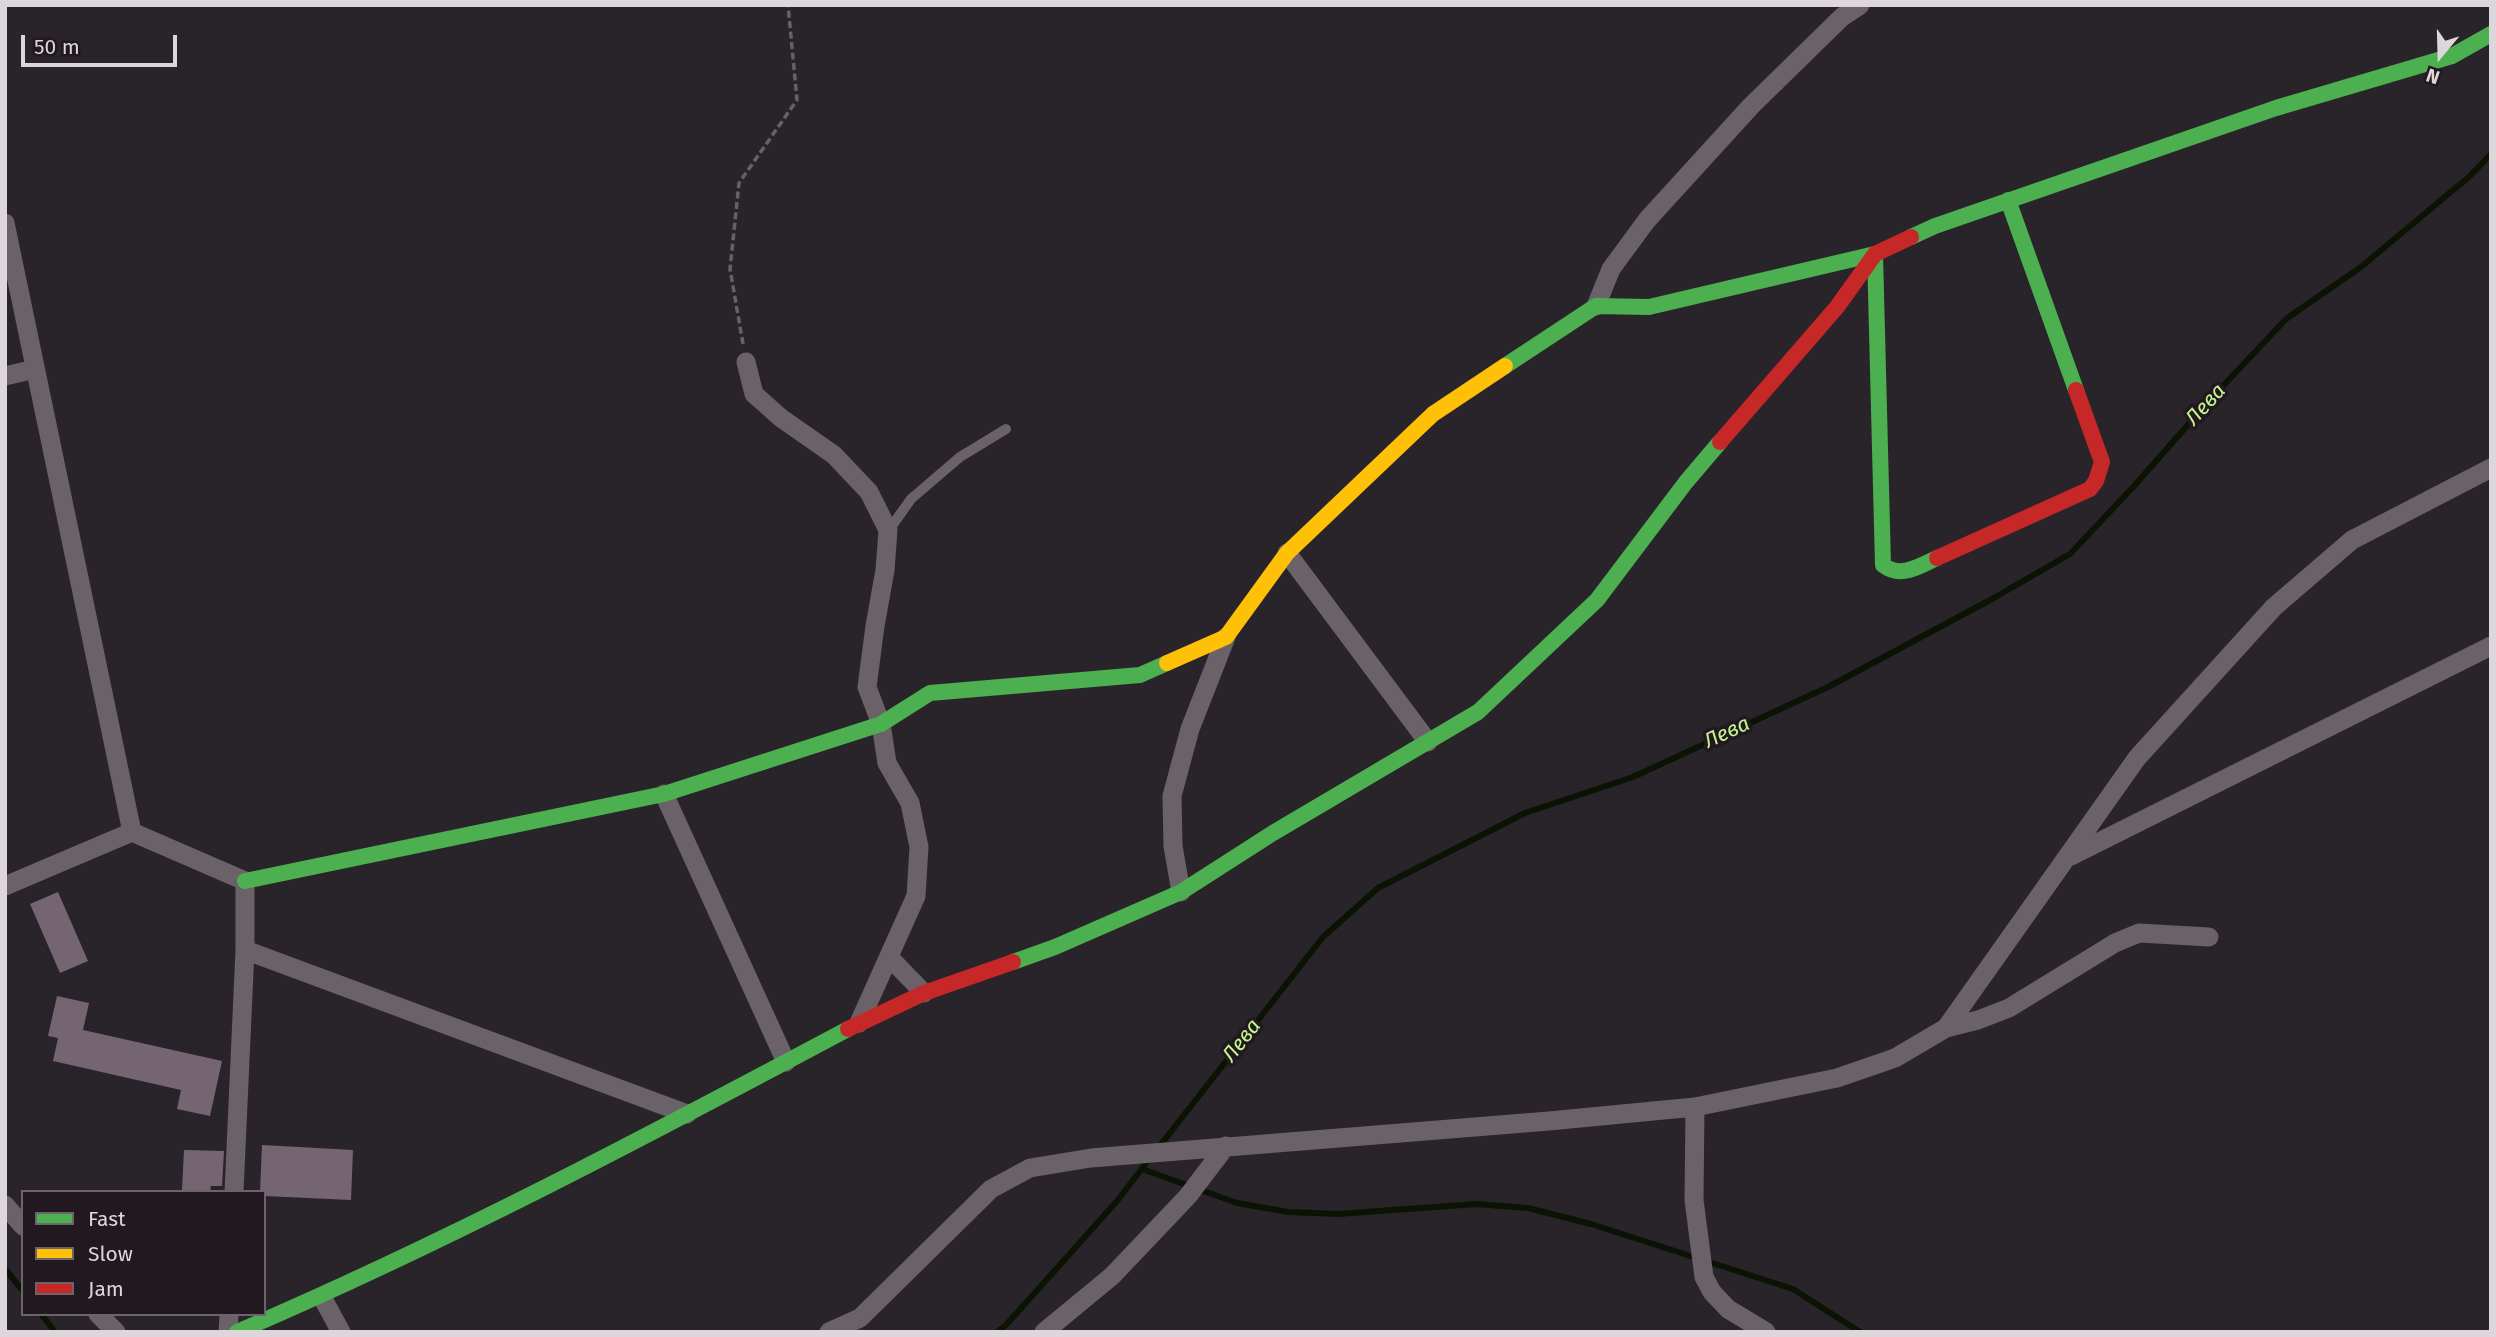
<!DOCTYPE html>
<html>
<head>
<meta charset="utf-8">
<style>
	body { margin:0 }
	#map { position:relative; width:2496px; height:1337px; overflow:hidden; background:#292429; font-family:"Fira Sans",sans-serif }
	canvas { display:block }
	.frame { position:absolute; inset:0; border:7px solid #ddd6db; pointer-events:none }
	.legend { position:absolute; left:21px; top:1190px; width:245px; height:126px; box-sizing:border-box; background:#221820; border:2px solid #6d646b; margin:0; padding:9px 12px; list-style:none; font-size:21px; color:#ddd6db }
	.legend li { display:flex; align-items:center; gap:14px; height:35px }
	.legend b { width:35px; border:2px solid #6d646b }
	.north { position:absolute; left:2405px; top:21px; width:70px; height:70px; -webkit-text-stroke:5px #221820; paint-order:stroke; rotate:199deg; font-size:19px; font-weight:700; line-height:28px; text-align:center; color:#ddd6db }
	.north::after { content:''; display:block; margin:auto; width:24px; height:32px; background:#ddd6db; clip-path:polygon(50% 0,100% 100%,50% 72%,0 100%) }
	.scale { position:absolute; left:21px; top:35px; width:156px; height:32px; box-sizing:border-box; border:4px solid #ddd6db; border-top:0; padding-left:9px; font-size:21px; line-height:24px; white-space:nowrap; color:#ddd6db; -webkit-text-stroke:5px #221820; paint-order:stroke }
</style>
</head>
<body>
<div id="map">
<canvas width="2496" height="1337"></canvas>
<div class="frame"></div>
<ul class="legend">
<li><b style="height:9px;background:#4caf50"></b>Fast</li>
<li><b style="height:9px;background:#ffc107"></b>Slow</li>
<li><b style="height:9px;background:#c62828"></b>Jam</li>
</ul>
<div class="north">N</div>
<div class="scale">50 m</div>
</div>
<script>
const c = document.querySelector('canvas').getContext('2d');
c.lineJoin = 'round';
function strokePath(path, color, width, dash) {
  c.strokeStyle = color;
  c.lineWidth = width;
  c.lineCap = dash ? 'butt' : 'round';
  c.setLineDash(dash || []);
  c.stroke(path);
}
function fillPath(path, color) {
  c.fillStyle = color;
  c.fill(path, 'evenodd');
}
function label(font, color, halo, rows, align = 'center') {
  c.font = font + ' "Fira Sans",sans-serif';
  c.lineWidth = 7;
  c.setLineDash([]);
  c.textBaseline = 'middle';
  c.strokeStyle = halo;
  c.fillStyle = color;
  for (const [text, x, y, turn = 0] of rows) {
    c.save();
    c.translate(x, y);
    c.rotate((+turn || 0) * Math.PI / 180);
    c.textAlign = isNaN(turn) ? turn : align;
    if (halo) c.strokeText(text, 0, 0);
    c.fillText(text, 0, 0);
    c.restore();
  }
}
const stream = new Path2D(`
	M1159,1147L1323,937L1378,888L1525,813L1633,777L1828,687L1992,599L2070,554L2135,485L2208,402L2286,319L2361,267L2470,176L2491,154
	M1142,1169L1237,1203L1288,1212L1338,1214L1476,1204L1528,1208L1591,1224L1793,1289L1860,1332
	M5,1269L23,1291
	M41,1314L55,1332
	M997,1332L1006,1325L1117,1201L1150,1158`);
const building = new Path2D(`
	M58,892L88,961L60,973L30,904Z
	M57,996L89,1003L83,1030L222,1061L210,1116L177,1109L181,1090L53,1061L58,1038L48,1036Z
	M262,1145L353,1150L351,1200L264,1196V1192H260Z
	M184,1150L224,1151L222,1186H211L210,1191L182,1190Z`);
const path = new Path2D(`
	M743,344L730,269L739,183L797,100L788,5`);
const lane = new Path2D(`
	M889,530L911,499L960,457L1006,429`);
const street = new Path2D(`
	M5,223L132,832L245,881V950L234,1192
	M1596,306L1611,269L1647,220L1751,106L1842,17L1860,5
	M746,362L754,394L781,418L834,455L869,492L888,530L885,570L875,626L867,687L881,724L887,763L910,803L919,847L916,896L859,1023
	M5,376L35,369
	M1287,553L1428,742
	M664,794L786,1062
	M2071,856L2491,646
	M5,886L132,832
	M1181,892L1173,846L1172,796L1190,729L1226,637
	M245,950L687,1114
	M889,957L924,993
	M1946,1028L1978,1020L2009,1008L2115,943L2139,933L2209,937
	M1695,1107L1694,1200L1704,1277L1712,1292L1728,1309L1766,1332
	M5,1205L23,1226
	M322,1297L341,1332
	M98,1314L116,1332
	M228,1332L229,1314
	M829,1332L860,1318L991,1189L1030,1168L1091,1158L1549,1121L1695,1107L1837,1078L1895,1058L1946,1028L2137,758L2274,607L2352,540L2491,468
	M1044,1332L1112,1276L1188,1196L1226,1146`);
const fast = new Path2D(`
	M2008,200L2076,390
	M1911,237L1935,226L2276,108L2452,56L2491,34
	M1505,366L1596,306L1649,307L1875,254L1883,565C1901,579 1919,566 1937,558
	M245,881L664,794L881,724L930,693L1140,675L1167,663
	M1013,962L1055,947L1181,892L1273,833L1478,712L1597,600L1686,482L1720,442
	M237,1332C447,1242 647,1136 848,1029`);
const slow = new Path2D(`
	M1167,663L1226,637L1287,553L1433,414L1505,366`);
const jam = new Path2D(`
	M1720,442L1837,307L1875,254L1911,237
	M1937,558L2090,489L2096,481L2102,462L2076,390
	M848,1029L924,993L1013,962`);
const waterNames = [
	["Лева",2206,405,-47],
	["Лева",1727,733,-25],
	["Лева",1242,1041,-52]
];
strokePath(stream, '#0a1304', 6);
fillPath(building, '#756573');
strokePath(path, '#676065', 3.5, [7, 3.5]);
strokePath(lane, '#6a6169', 10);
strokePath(street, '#6a6169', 19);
strokePath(fast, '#4caf50', 16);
strokePath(slow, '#ffc107', 16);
strokePath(jam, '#c62828', 16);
label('italic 21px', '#c4f88d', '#221820', waterNames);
</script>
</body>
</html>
